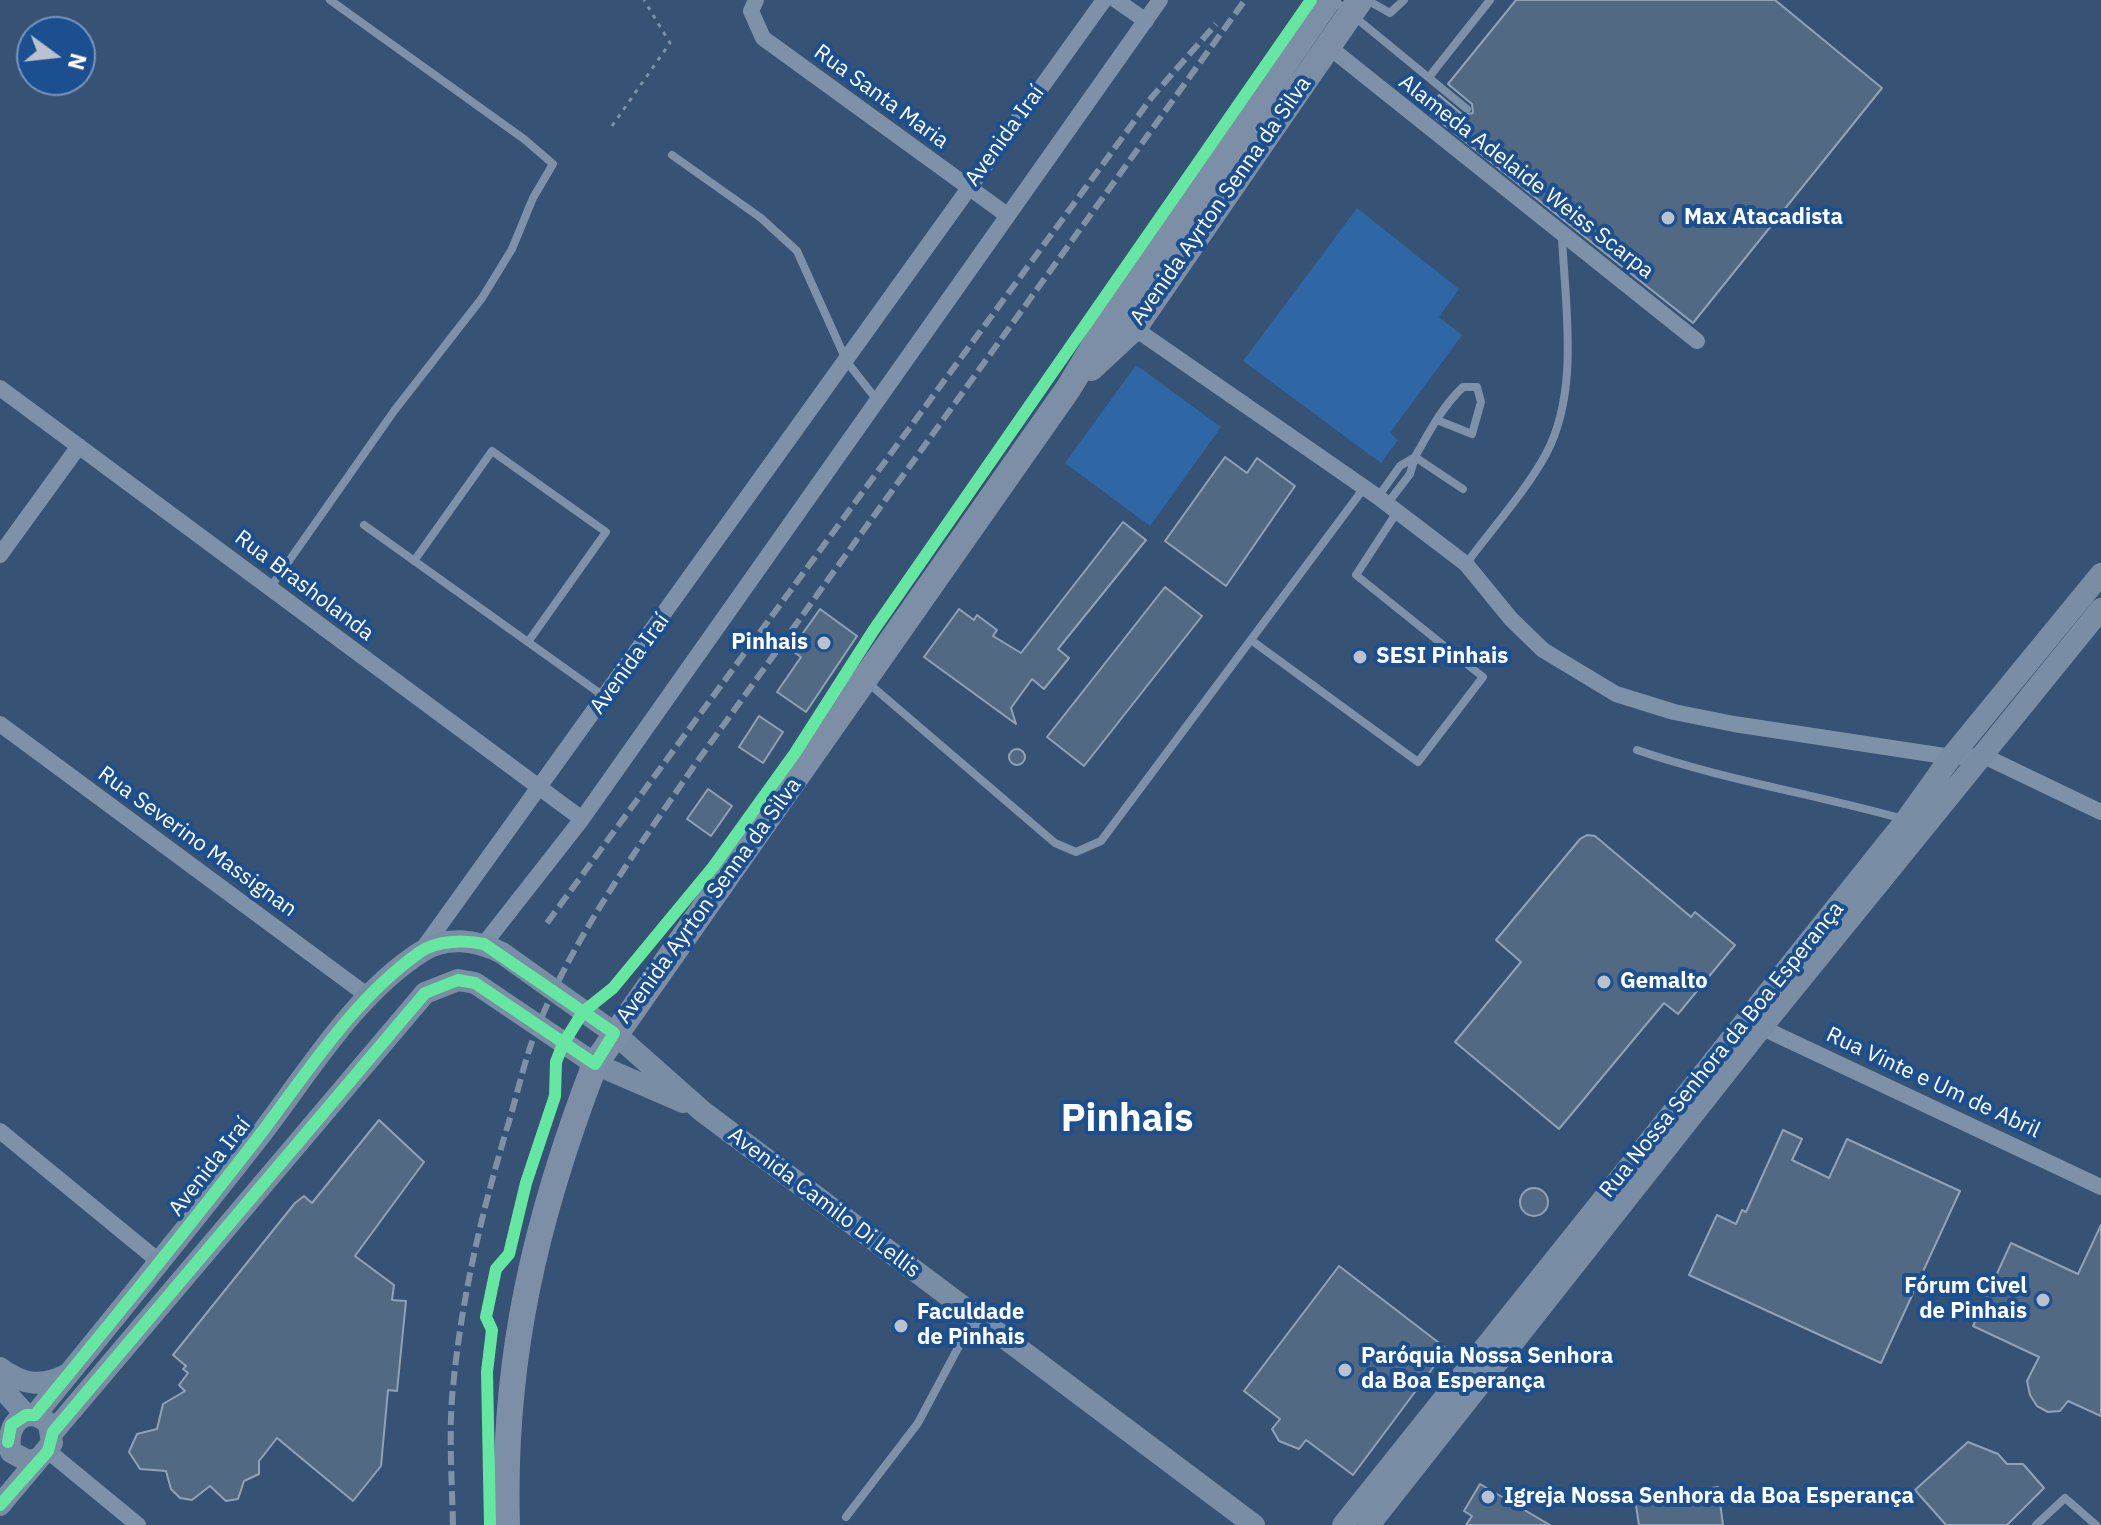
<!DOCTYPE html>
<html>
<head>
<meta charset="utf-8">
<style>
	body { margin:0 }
	#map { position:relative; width:2101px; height:1525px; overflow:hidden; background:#365274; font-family:"IBM Plex Sans",sans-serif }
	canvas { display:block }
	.north { position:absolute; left:16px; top:16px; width:80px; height:80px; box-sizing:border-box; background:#1b4f8f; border:2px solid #7695bc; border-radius:50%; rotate:105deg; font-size:22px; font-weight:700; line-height:32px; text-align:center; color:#fff }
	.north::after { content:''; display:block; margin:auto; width:28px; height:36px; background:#b9c2ce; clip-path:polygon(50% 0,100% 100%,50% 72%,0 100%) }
</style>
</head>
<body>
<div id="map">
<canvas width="2101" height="1525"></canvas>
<div class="north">N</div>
</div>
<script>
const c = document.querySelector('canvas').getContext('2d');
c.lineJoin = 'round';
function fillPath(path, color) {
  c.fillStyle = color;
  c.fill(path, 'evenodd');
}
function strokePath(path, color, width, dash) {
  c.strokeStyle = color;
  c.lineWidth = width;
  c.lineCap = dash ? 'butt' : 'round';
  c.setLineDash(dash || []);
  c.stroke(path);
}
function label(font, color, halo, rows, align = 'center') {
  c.font = font + ' "IBM Plex Sans",sans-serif';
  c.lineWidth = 8;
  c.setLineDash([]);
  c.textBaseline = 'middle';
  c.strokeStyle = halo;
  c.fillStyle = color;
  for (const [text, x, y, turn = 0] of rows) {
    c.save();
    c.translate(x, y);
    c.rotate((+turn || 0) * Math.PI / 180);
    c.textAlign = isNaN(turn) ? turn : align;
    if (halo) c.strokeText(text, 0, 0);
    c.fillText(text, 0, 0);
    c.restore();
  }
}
const green = new Path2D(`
	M1357,208L1459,289L1439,317L1462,335L1390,433L1398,440L1381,463L1243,361Z
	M1136,365L1221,427L1150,526L1065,463Z`);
const building = new Path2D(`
	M1516,0H1775L1882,88L1693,323L1428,112L1439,95L1463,115L1473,113L1472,104L1448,84Z
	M1225,457L1247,473L1257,458L1295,486L1226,586L1165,541Z
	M1123,522L1146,540L1058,649L1069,658L1044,689L1032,679L1011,708L1016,724L924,657L959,609L974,620L977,615L997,630L993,636L1021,653Z
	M1165,587L1202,616L1084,766L1047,737Z
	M820,609L857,636L806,712L777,692L801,657L791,650Z
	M759,716L783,732L763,763L739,747Z
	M1009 757a8 8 0 1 1 16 0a8 8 0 1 1-16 0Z
	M708,789L732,806L711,836L687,819Z
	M1587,835L1595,836L1691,917L1695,912L1735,945L1678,1014L1664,1003L1559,1129L1455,1042L1521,962L1496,940L1580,839Z
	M379,1120L424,1162L355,1256L394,1285L392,1300L406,1301L397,1391L388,1390L381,1466L353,1501L277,1438L259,1461V1474L244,1481L238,1499L226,1501L210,1486L192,1500L180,1498L171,1489L166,1471L140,1469L129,1452L137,1434L157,1429L163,1404L185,1391L179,1385L188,1373L183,1369L186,1366L173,1355L295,1203L304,1196L312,1203Z
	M1783,1130L1802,1139L1792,1160L1829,1178L1847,1139L1960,1191L1881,1363L1689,1275L1717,1215L1736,1224L1742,1210L1746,1212Z
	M1520 1202a14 14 0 1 1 28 0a14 14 0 1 1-28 0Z
	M2101,1225V1416L2068,1401L2060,1411L2048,1412L2037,1406L2030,1395L2027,1381L2039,1357L1973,1326L2011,1243L2078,1274Z
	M1339,1266L1447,1349L1353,1475L1306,1440L1299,1449L1279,1441L1272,1429L1280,1419L1244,1391Z
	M1968,1442L1998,1454L2007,1464H2023L2044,1488L2007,1525H1946L1915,1490Z
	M1480,1484L1550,1525H1466L1472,1516L1464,1511Z
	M1718,1487L1723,1525H1639L1635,1499Z`);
const path = new Path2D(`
	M612,126L670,43L644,0`);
const lane = new Path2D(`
	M1334,0L1467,109
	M1367,0L1390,13L1404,0
	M1429,77L1490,0
	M672,155L761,218L797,251L847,362L877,400
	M1437,420L1472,434L1481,402L1477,387H1463C1442,407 1429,432 1415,457L1463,489
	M1378,497L1400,466L1415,457L1410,474L1387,504
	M364,525L605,697
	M414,561L492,451L606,532L528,642
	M1466,564C1491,530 1526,491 1546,454C1580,390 1565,306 1562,236
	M270,588L394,411L482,298L512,249L533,198L553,164L524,139L330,0
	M1251,640L1418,762L1483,677L1356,575L1397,512
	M867,682L1055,843L1076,852L1101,841L1364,488
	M1637,750C1724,780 1814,794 1903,819
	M846,1517L918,1423L975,1316
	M2036,1525L2065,1498L2096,1525`);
const street = new Path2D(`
	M756,0L751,11L763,38L1007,215
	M1116,0L1146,21
	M1329,47L1697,341
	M1134,328L1378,497L1466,564L1511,619L1543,650L1616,694L1674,712L1734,724L1951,757L1984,756L2101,812
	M0,388L582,819
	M0,555L79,446
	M0,724L368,996
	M484,944L582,819L1160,0
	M422,950L1104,0
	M1754,1024L2101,1187
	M0,1131L161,1263
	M48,1451L138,1525`);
const secondary = new Path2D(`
	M0,1368C23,1385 42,1388 68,1374
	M0,1386L26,1415
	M35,1415C111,1322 187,1229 261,1134C308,1073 354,995 421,952C446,935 477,940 502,953L614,1033L702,1111L1254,1525
	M53,1432L425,993L458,980L475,983L595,1064L683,1102
	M0,1505L52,1443L49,1424C26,1402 4,1425 11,1452L28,1461L38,1459
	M1343,1525L1906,820L1951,757L2101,574
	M1369,1525L1762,1027L2101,609`);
const primary = new Path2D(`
	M1091,368L1134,328L1360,0
	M507,1525C502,1359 536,1217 595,1064L1068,389L1114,313L1328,0`);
const rail = new Path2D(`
	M547,923L1152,97L1216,24
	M453,1525C452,1483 449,1440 452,1398C460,1304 481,1214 508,1125C518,1092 525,1057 538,1026C576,933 638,848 694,766L1245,0`);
const cycleway = new Path2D(`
	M0,1505L48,1451L53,1432L425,993L458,980L475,983L595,1064L614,1033L484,944C464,940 438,940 420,952C352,1000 306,1075 256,1140C184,1233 110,1324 35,1415H26L11,1425L8,1442
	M490,1525L487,1372L492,1330L486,1317L496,1269L509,1254L526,1183L555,1096L556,1062L563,1044L583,1012L613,988L713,867L795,753L873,631L1311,0`);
const markers = [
	[1668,218,8,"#b9c2ce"],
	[824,643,8,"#b9c2ce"],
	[1360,657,8,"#b9c2ce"],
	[1604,982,8,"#b9c2ce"],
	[2043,1300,8,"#b9c2ce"],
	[901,1326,8,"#b9c2ce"],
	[1345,1370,8,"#b9c2ce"],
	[1488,1497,8,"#b9c2ce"]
];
const streetNames = [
	["Rua Santa Maria",881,97,36],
	["Avenida Iraí",1005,136,-54],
	["Alameda Adelaide Weiss Scarpa",1526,177,38],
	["Avenida Ayrton Senna da Silva",1221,201,-55],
	["Rua Brasholanda",304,586,37],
	["Avenida Iraí",630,664,-54],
	["Rua Severino Massignan",197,842,36],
	["Avenida Ayrton Senna da Silva",709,901,-54],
	["Rua Nossa Senhora da Boa Esperança",1722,1050,-51],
	["Rua Vinte e Um de Abril",1933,1083,25],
	["Avenida Iraí",210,1167,-52],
	["Avenida Camilo Di Lellis",824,1203,37]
];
const poiNames = [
	["Max Atacadista",1684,218],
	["Pinhais",808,643,"right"],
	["SESI Pinhais",1376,657],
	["Gemalto",1620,982],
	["Fórum Civel",2027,1287,"right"],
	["de Pinhais",2027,1312,"right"],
	["Faculdade",917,1313],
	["de Pinhais",917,1338],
	["Paróquia Nossa Senhora",1361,1357],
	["da Boa Esperança",1361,1382],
	["Igreja Nossa Senhora da Boa Esperança",1504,1497]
];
const townNames = [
	["Pinhais",1127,1120]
];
fillPath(green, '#2f66a5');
fillPath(building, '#526984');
strokePath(building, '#92a2b6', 2);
strokePath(path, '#7d92a8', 3, [4, 6]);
strokePath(lane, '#7d92a8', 8);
strokePath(street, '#7d92a8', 16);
strokePath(secondary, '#798da4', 22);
strokePath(primary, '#7d8ea7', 26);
strokePath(rail, '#7e92a7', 6, [14, 6]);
strokePath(cycleway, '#66e7a1', 12);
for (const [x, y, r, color] of markers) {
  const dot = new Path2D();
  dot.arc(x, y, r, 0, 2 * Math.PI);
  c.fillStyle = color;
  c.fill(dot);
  strokePath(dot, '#1b4f8f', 3);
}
label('22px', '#fff', '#1b4f8f', streetNames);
label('bold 22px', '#fff', '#1b4f8f', poiNames, 'left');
label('bold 38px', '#fff', '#1b4f8f', townNames);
</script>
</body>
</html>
